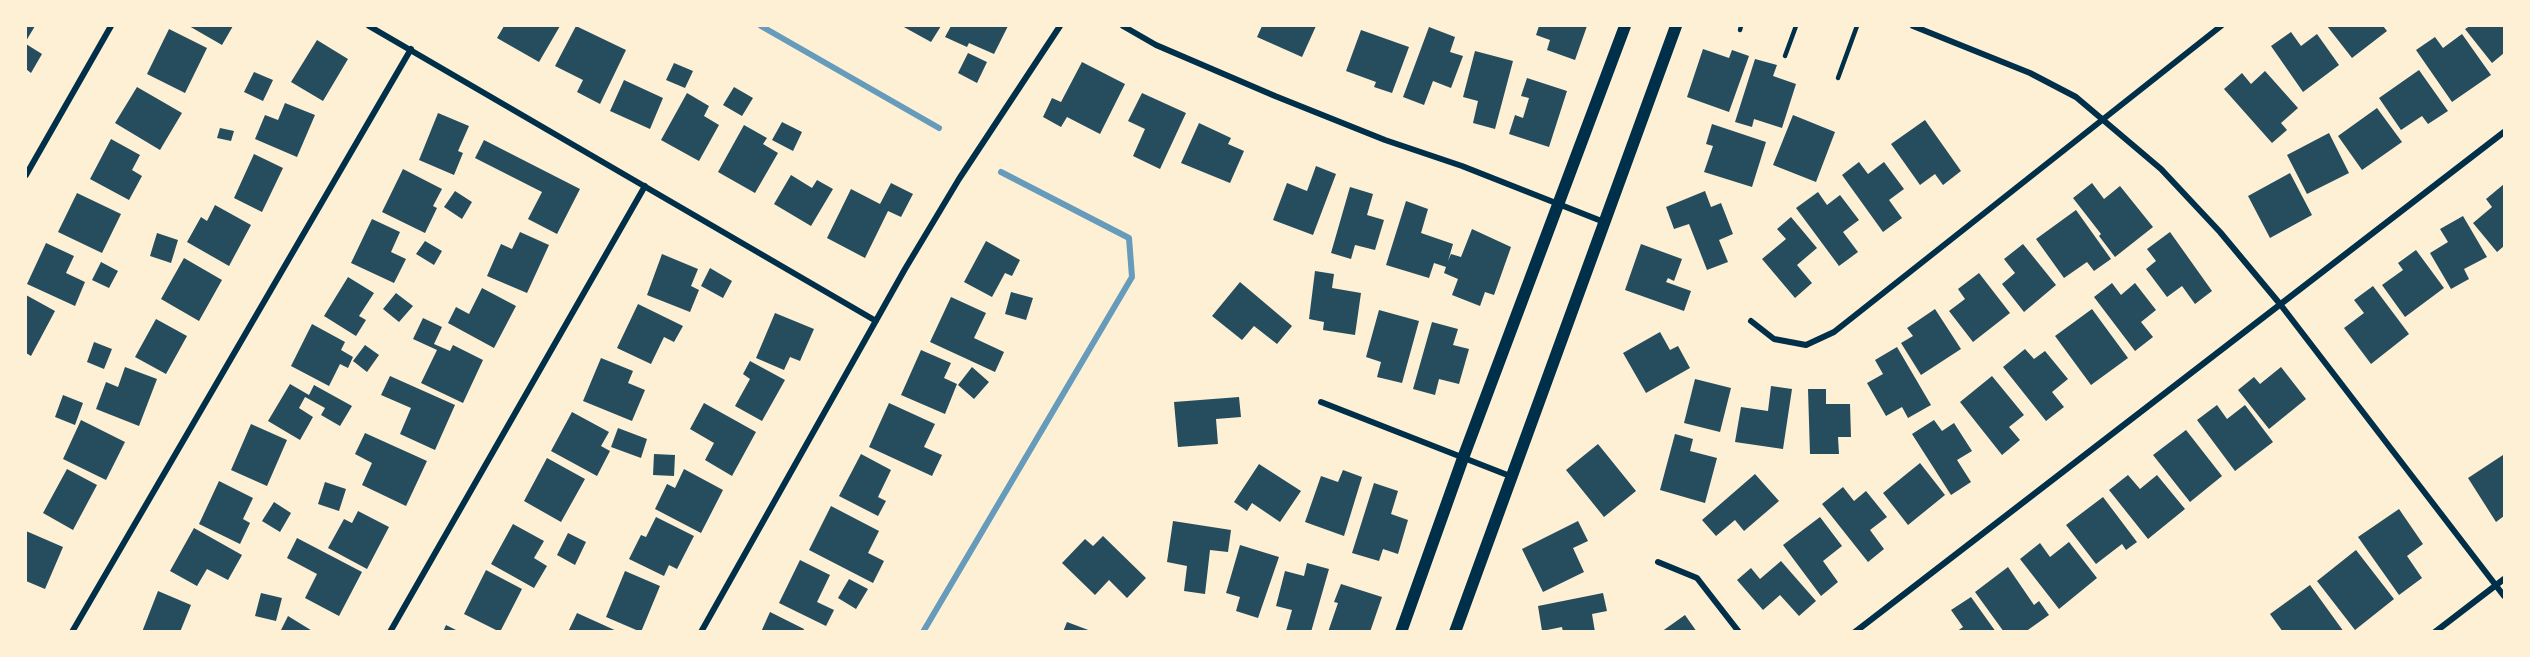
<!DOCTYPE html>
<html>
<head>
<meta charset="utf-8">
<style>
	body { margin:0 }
	#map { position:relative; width:2530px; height:657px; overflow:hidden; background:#fdf0d5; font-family:Manrope,sans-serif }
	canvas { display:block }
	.frame { position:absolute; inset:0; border:27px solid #fdf0d5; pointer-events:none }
</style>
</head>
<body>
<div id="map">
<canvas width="2530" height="657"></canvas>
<div class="frame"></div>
</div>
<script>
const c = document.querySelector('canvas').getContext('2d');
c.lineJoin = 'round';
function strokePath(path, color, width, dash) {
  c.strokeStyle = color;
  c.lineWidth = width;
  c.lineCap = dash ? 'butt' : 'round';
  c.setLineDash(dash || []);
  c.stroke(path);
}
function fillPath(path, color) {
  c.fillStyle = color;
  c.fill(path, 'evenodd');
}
const stream = new Path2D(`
	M761,26L939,128
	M923,632L1132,277L1129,238L1001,172`);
const building = new Path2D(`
	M26,26H35L26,41Z
	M189,26H233L222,45Z
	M504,26H560L539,62L497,38Z
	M576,26L626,50L600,104L577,92L583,80L555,66Z
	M902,26H941L931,42Z
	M951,26H1008L994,54L969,43L967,47L945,37Z
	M1262,26H1316L1302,57L1257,37Z
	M1539,26H1587L1575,60L1547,50L1550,40L1536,35Z
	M2327,26H2383L2387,31L2352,58Z
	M2470,26H2504V53L2492,63L2465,29Z
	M1429,27L1455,37L1450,52L1463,56L1451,88L1433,81L1424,105L1403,97Z
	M169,29L207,48L185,93L147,74Z
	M1361,30L1409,47L1392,93L1374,87L1376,82L1346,71Z
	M2291,32L2301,46L2317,34L2339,65L2303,92L2271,46Z
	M2462,34L2491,75L2452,102L2416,50L2435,37L2443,48Z
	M317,40L348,59L323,101L291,82Z
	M26,44L42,54L31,73L26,69Z
	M1703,49L1729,58L1732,50L1749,56L1729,112L1687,97Z
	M1475,51L1513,61L1495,129L1473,123L1478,101L1463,97Z
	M968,53L987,62L977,83L958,73Z
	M1755,59L1777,65L1773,76L1796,84L1782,128L1754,119L1752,127L1735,122Z
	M1082,62L1125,84L1100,134L1067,117L1061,127L1043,117L1052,98L1061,102Z
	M674,63L693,71L685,88L666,80Z
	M2419,70L2448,111L2428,124L2422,116L2401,130L2379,98Z
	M2265,71L2298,108L2281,123L2287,130L2272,143L2224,89L2242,73L2251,84Z
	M254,72L273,80L263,101L244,92Z
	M1527,78L1567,91L1549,147L1509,134L1515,115L1523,118L1529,98L1521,96Z
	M624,80L663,98L650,129L610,111Z
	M137,87L182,113L160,150L115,123Z
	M734,87L753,98L742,116L723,105Z
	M687,93L709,106L704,116L719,125L699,161L661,140Z
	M1142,93L1186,113L1160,169L1133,156L1145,129L1128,121Z
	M285,103L315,115L297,157L255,139L265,115L278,120Z
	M2377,108L2402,142L2362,170L2338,136Z
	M438,113L469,126L458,151L463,153L454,175L419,160Z
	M1793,115L1835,132L1816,182L1773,165Z
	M1925,120L1961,171L1943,185L1935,174L1920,185L1891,144Z
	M782,122L802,132L793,151L772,140Z
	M1199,123L1231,138L1228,144L1244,151L1230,183L1181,163Z
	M1712,124L1766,142L1752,187L1704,172L1713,146L1706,144Z
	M744,125L767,138L763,144L778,153L755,193L718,172Z
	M220,128L234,131L231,141L217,138Z
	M2329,133L2349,173L2307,194L2287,155Z
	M111,139L140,155L132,170L142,176L129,200L90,179Z
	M484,140L580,189L557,234L528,219L542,192L475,158Z
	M254,154L283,168L262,212L234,198Z
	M1859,162L1868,174L1884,162L1904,189L1889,200L1902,218L1883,232L1842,175Z
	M1316,166L1336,174L1313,235L1273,220L1287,183L1307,191Z
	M403,169L442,189L433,206L437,208L425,233L382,212Z
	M2290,173L2312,215L2270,238L2248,196Z
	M791,175L812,188L817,180L833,189L811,226L774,204Z
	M891,183L913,194L901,217L888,211L865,258L827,238L851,189L880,204Z
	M2092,183L2104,199L2120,186L2153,227L2115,257L2099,236L2101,234L2073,198Z
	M2504,184V246L2497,252L2473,223L2492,207L2486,199Z
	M1350,187L1373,194L1367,215L1384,220L1375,250L1355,245L1351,259L1331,253Z
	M455,191L472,202L462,219L444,207Z
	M1705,191L1711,207L1721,203L1733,234L1719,240L1728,262L1707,270L1689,224L1674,229L1666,207Z
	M1818,192L1827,205L1840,195L1859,220L1843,232L1858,252L1839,266L1796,208Z
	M77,193L121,214L102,253L58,232Z
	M1406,201L1428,209L1421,233L1453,244L1448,261L1451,254L1461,257L1472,229L1511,247L1494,295L1485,292L1480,306L1452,295L1458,279L1444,273L1446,267L1434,263L1429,278L1386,265Z
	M215,205L251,225L229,266L187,242L201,217L207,221Z
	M2076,210L2111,259L2094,271L2087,262L2064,278L2036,239Z
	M2463,216L2487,257L2464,269L2469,279L2451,289L2430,253L2448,242L2440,229Z
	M1791,217L1817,248L1797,265L1812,283L1795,298L1762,259L1786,239L1777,229Z
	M372,219L400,232L391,252L406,259L394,283L351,263Z
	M520,232L549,245L527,293L487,276L501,244L512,249Z
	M2170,232L2212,291L2195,304L2182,286L2167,297L2146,269L2156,261L2147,249Z
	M157,233L178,240L171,263L150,256Z
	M425,241L442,251L434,265L416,254Z
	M986,241L1020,260L1012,276L1005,273L992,297L964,282Z
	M46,243L74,256L66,273L85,282L75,306L27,284Z
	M1641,244L1682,259L1674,281L1668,278L1666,282L1691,291L1684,311L1625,290Z
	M2023,244L2056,285L2024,312L2002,284L2015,273L2004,259Z
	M2416,250L2444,288L2405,317L2382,285L2403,270L2398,263Z
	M662,254L698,269L691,286L699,290L690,312L647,295Z
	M184,258L222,280L199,321L161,299Z
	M101,262L118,271L109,288L92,280Z
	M710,268L732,281L723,298L701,286Z
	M1315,271L1334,274L1332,288L1361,293L1355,335L1323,330L1324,322L1309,319Z
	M1979,273L2010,313L1973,342L1949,311L1965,299L1958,289Z
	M348,277L374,293L359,316L366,320L356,336L324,316Z
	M1240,282L1292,326L1277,344L1254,326L1242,340L1212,316Z
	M2112,283L2121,295L2135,283L2156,310L2141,322L2153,337L2135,351L2094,297Z
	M2373,286L2409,334L2371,364L2344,328L2364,313L2354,300Z
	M482,288L516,306L494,348L448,323L456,307L469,314Z
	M1011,292L1033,298L1026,320L1005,314Z
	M396,293L413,306L399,322L383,309Z
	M26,295L55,311L31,356L26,353Z
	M951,297L986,313L974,338L1004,352L995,372L930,342Z
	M638,304L683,326L674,342L664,337L651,364L617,348Z
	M1935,309L1961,349L1921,375L1901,343L1913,336L1907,328Z
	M2092,309L2128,358L2091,385L2055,336Z
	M1379,310L1419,321L1402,383L1377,377L1381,362L1366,357Z
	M775,313L814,329L800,361L790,357L784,370L756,358Z
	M423,318L442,327L434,344L450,351L453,345L483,360L463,403L421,383L437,350L413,339Z
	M156,319L187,336L166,374L135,357Z
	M1432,322L1458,329L1453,345L1469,349L1459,384L1439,379L1435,395L1413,389Z
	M312,324L345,342L341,350L353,357L348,368L340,364L329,386L291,366Z
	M1660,332L1670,350L1678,346L1690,368L1646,393L1623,353Z
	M94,342L112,349L104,369L87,362Z
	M365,345L379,355L367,372L353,361Z
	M1897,347L1931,405L1908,418L1902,407L1886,416L1867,383L1883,374L1875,360Z
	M2025,349L2034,359L2045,351L2068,379L2052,392L2064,407L2046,421L2003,367Z
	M921,350L951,363L944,378L957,384L945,414L901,395Z
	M601,358L633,371L628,383L645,390L632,421L583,401Z
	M750,361L785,380L762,421L735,406L750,379L743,374Z
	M125,367L157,379L139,426L96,409L106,382L118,387Z
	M972,367L989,382L974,399L958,385Z
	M2281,367L2306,399L2269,429L2238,390L2254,377L2260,384Z
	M390,376L455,405L435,450L400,434L411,408L381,395Z
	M1992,376L2024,415L2009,427L2020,440L2002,455L1960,402Z
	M1695,379L1731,388L1720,432L1684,423Z
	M290,384L309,395L314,385L352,406L340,426L321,415L325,408L305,397L299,408L313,417L300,440L268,421Z
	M1771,386L1792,389L1783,449L1735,442L1741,407L1768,411Z
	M1808,389H1826V404H1850L1851,437H1838L1839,454H1810Z
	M63,395L83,403L75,425L55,417Z
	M1239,397L1241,417L1216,419L1218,444L1178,447L1174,402Z
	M704,403L756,432L732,476L705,460L714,443L690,429Z
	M889,403L935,424L924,447L942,455L932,476L869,447Z
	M2217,405L2227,419L2245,405L2273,442L2235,471L2197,420Z
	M572,412L609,432L601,446L610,451L597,476L551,451Z
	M81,420L125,442L106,480L63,459Z
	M1934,420L1942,431L1954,423L1972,451L1957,460L1971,482L1951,495L1912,434Z
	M251,424L287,440L267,486L231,470Z
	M618,428L647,439L641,458L611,447Z
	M2186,430L2222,476L2190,502L2153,455Z
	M365,433L427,461L406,506L362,485L372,463L355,454Z
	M1675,434L1693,439L1690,451L1717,458L1705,503L1660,490Z
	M1598,444L1636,491L1604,517L1566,470Z
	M654,454L675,455L674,476L653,475Z
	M861,454L891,470L878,497L886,501L878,516L839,496Z
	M2503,455L2504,516L2496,522L2468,478Z
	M547,458L585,479L561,522L524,501Z
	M1920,463L1945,495L1908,525L1883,493Z
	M1259,464L1301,491L1280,522L1252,503L1247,511L1234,502Z
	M67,469L97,485L73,530L43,513Z
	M684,469L723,490L701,533L655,509L667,484L675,488Z
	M1343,470L1362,477L1344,536L1305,522L1321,476L1338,482Z
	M1755,474L1779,501L1744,531L1735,520L1716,536L1702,520Z
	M2128,475L2140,489L2157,475L2185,509L2148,539L2109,490Z
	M219,481L253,498L243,519L250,523L240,544L199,524Z
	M325,482L346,489L339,511L318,504Z
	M1374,483L1398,491L1391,514L1408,520L1398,554L1383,549L1379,561L1352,553Z
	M1843,487L1854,501L1866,491L1887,517L1870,530L1884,549L1868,562L1822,504Z
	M2103,497L2137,542L2126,550L2122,544L2096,564L2066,525Z
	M274,502L291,513L280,532L262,521Z
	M831,506L879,531L868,553L884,561L873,583L809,550Z
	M2399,509L2423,544L2407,556L2422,578L2399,595L2358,537Z
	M358,511L389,527L367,569L328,548L344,519L352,523Z
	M656,517L694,536L677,569L669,565L664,576L629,559L641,535L646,537Z
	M1820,517L1842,546L1823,561L1838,582L1821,596L1783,545Z
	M1173,521L1231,530L1228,552L1210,550L1205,594L1184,591L1187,566L1167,562Z
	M1578,521L1588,541L1573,548L1584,572L1543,592L1522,549Z
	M513,524L544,541L534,558L547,566L534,588L491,564Z
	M194,528L242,555L228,580L207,569L197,586L170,571Z
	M26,531L63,547L45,589L26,581Z
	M568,533L586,542L575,565L557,555Z
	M1103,536L1146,578L1127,598L1109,580L1095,595L1062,563L1085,539L1093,546Z
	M297,538L362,572L339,616L305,598L317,574L287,558Z
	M2069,542L2097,578L2059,609L2020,559L2040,543L2050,557Z
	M1240,545L1279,557L1258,618L1236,611L1240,597L1226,593Z
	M2356,550L2394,599L2355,630L2317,581Z
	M800,560L830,575L817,602L834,610L826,626L779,603Z
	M1781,561L1816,601L1799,616L1780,595L1763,610L1737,580L1751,568L1760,579Z
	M1307,563L1329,569L1311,632L1286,631L1292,610L1276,606L1285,571L1304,576Z
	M2008,567L2034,605L2039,601L2049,615L2025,632H2004L1975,592Z
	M486,570L522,589L500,632L464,614Z
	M625,571L660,586L641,632L606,617Z
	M849,579L868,589L856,609L838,598Z
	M1341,584L1382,597L1370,632H1328L1338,603L1334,602Z
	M2310,585L2344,632H2283L2270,614Z
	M158,591L191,605L180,632H142Z
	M261,593L282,598L276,621L255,616Z
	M1603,593L1607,611L1592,614L1595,632H1563L1562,627L1542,631L1538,606Z
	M1971,597L1996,632H1956L1963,627L1951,610Z
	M770,612L804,629L803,632H761Z
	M577,613L619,632H568Z
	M1685,615L1697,632H1661Z
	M288,616L314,632H280Z
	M1067,622L1091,631V632H1063Z
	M446,625L460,632H443Z`);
const service = new Path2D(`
	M1740,30L1741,26
	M1785,56L1796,26
	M1838,78L1857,26`);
const minor = new Path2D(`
	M369,26L876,321
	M1123,26L1156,45L1275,96L1385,140L1462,166L1604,222
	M1913,26L2030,73L2076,97L2161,169L2220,232L2280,304L2504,596
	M26,175L111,26
	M1751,321L1774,339L1806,345L1834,332L2221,26
	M1321,402L1510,476
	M1658,562L1697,578L1739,632
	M72,632L411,49
	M390,632L645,186
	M701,632L905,269L959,179L1060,26
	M1855,632L2504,132
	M2435,632L2504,579`);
const secondary = new Path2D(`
	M1401,632L1463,458L1625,26
	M1455,632L1676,26`);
strokePath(stream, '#669bbc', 6);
fillPath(building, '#264d5e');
strokePath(service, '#003049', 4.5);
strokePath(minor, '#003049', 6);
strokePath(secondary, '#003049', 12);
</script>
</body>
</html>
